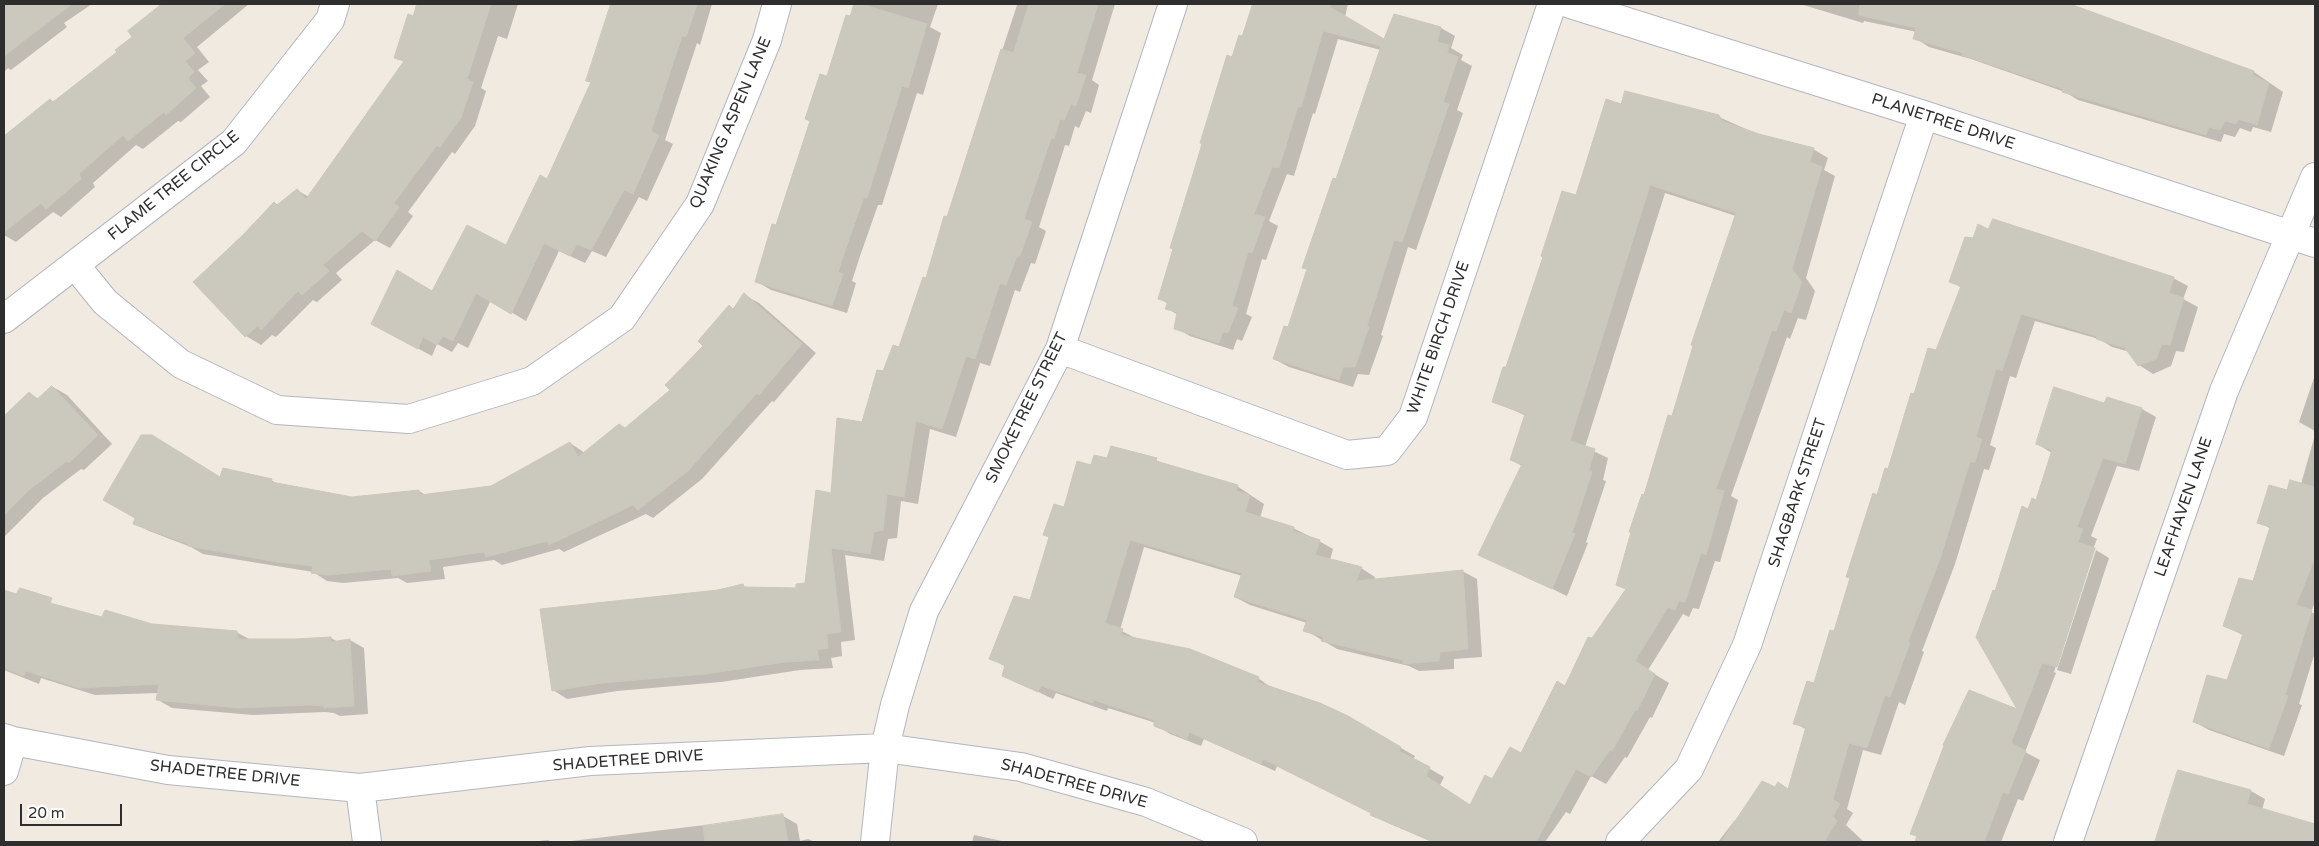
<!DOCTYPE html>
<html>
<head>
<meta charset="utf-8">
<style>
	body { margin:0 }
	#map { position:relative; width:2319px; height:846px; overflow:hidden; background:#f0eae0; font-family:"Varela Round",sans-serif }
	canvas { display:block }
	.frame { position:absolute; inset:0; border:5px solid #2e2e2e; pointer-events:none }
	.scale { position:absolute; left:20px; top:804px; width:102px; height:22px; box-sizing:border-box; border:2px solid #2e2e2e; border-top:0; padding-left:6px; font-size:15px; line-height:18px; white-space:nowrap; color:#2e2e2e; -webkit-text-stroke:4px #fff; paint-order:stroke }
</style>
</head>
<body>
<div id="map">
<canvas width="2319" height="846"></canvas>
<div class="frame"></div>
<div class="scale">20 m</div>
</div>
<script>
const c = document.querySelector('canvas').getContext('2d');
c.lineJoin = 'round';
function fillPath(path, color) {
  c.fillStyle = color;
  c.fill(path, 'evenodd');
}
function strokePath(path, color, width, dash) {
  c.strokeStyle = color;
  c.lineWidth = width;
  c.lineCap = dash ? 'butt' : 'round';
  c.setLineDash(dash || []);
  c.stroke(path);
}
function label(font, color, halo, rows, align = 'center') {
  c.font = font + ' "Varela Round",sans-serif';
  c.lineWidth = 4;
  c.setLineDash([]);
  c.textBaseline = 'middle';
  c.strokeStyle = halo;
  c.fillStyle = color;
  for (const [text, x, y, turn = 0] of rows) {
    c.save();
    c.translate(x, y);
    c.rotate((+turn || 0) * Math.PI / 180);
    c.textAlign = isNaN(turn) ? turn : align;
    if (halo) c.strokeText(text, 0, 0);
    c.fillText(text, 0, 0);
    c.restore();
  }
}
const shadow = new Path2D(`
	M4,4H92L64,23L67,27L11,70L8,68L4,72Z
	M164,4H249L197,47L209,62L198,70L208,81L201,86L210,97L181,122L178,121L143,149L136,145L93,183L95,187L61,217L53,212L16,242L4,235V137L50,100L54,102L119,53L134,37L130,31Z
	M418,4H518L507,39L498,36L481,88L486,91L475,126L455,154L452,152L408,212L413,216L390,248L375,240L336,273L342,280L317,302L313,300L276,337L272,335L261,345L246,336L195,282L275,203L278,205L297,190L309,197L404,62L396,57L414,18Z
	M611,4H712L700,45L697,43L665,140L673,144L647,201L639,197L606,257L592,251L585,263L559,251L526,321L491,300L468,348L458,343L452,352L437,344L432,356L387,332L433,292L507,246L548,180L592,83L587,80Z
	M855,4H938L930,27L941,33L923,95L917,93L882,205H878L860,256L852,281L856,283L847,313L771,290L756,281Z
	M1014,4H1115L1092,80L1099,85L1091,113L1086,111L1079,128L1075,126L1069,146L1065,145L1039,227L1046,231L1035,264L1031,263L1020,292L1015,290L990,366L980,363L956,437L930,429L918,504L901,501L897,538L888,539L884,561L845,555L855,640L841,642L842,656L831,658L833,668L800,670L721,682L617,691L567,699L553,690L719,591L743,586L747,588L797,589L806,584L832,495L884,373L900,349L927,280L1017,5Z
	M1254,4H1348L1345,17L1384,41L1395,15L1441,28L1455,36L1451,48L1463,55L1461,60L1472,66L1457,110L1463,113L1416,250L1408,247L1381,335L1383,336L1369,375L1358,374L1353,387L1289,367L1274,359L1289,329L1381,50L1338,39L1315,114L1313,113L1294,176L1287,174L1269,221L1278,226L1266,260L1262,259L1246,314L1252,317L1242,341L1237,339L1233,350L1190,336L1176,328L1178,315L1167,308L1168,304L1159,298L1232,58L1243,37Z
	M1800,4H2049L2061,7L2063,4H2065L2254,72L2283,92L2271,132L2253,127L2251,132L2240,128L2235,137L2224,134L2221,142L2078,100L2065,92L1971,59L1929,47L1915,38L1917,32L1864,21L1863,23Z
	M1621,105L1719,117L1759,135L1813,149L1828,158L1824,170L1835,176L1806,278L1815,291L1806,320L1798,318L1790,339L1787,337L1731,496L1738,500L1720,562L1715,561L1699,609L1693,608L1689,617L1683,614L1648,670L1669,683L1652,718L1650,717L1627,758L1625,757L1606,784L1591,776L1570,814L1566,812L1545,842H1432L1386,822L1372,813L1277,766L1275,771L1204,739L1201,746L1170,734L1156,725V723L1108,708L1107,711L1056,693L1053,699L1003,675L1006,667L990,658L1031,602L1065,508L1091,467L1108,459L1156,460L1167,466L1237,486L1264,504L1260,518L1293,528L1319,541L1333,549L1330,560L1361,568L1375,577L1374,581L1462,571L1477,579L1482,657L1454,659V669L1419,671L1409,666L1337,649L1305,630L1307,623L1250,605L1235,597L1242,576L1144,547L1120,630L1137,639L1258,678L1272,688L1347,717L1415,756L1413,759L1444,777L1440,785L1471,806L1492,780L1522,755L1593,639L1627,589L1645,496L1673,418L1736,216L1665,193L1585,447L1608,458L1603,480L1606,481L1586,542L1588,543L1567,596L1480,554L1522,466L1511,460L1526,416L1494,401L1576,197Z
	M1989,230L2173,278L2188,286L2183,299L2198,307L2184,352L2176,351L2171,366L2153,374L2139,365L2130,352L2112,347L2099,339L2035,321L2016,378L2010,376L1990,445L1996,448L1989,470L1984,469L1955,564L1922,651L1924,652L1905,705L1899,702L1881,755L1863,750L1847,809L1853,813L1846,825L1864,842H1718L1735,820L1737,821L1776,789L1779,783L1789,790L1807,730L1795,723L1815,684L1835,632L1878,496L1914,396L1937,352L1962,288L1951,282L1974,240Z
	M744,295L759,303L816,353L774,402L772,401L702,479L653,518L646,514L564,552L559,549L502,565L494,560L443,567L445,579L407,583L398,578L343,583L327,581L313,572L203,554L191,547L149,531L134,523L221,478L271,480L279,485L352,498L419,491L427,496L491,487L570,443L585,453L625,429L672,390L705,346L730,307L734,310Z
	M2315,375V431L2299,422Z
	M53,387L67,395L112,444L84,470L81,469L43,498L4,537V418L30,394L39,399Z
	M2105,404L2142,409L2156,417L2139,471L2117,466L2091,536L2097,539L2093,549L2096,550H2093L2054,672L2056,673L2025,752L2040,760L2023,801L2018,799L2001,842H1916L1918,837L1912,833L2020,711L1996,592L2029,511L2036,501L2052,453L2037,444Z
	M2315,435V602L2311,612L2315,614V652L2299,704L2302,705L2284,756L2209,730L2195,722L2227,682L2244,636L2224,625L2254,583L2271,529L2259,522L2288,492L2301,484Z
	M2096,550L2109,558L2071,674L2057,670Z
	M4,590L74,623L103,618L151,625L236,632L251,640L331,638L338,642L350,640L364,648L368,714L340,716L334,713L325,712L253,715L172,708L158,700L159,693L95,695L41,678L39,684L4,670Z
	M2179,771L2251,791L2265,799L2262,810L2315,826V842H2157Z
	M783,816L797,824L800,841L808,839L815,842H563L705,825L713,830Z
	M974,835L1007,842H972Z
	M548,840L552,842H531Z`);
const building = new Path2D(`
	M4,4H72L4,56Z
	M162,4H225L183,38L195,53L185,61L194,72L188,78L196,88L166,115L164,112L128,141L123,135L79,174L81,179L46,209L41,203L4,232V136L50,99L53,102L117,52L115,50L132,37L128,31Z
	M417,4H491L467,79L473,82L461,118L440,147L437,145L394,203L399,207L375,241L362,231L323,265L329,271L302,295L298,291L261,330L258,326L245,337L193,282L243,235L274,202L277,205L297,189L306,199L404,61L394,58L408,14L413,16Z
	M611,4H697L686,37L682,36L651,131L659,135L633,194L624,190L591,250L577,244L570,256L544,243L511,314L476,293L453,341L443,336L437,345L423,337L418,349L371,324L397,270L432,291L467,225L506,245L540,175L547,179L591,82L586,81Z
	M854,4H861L927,24L908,88L902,86L867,198L864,197L846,248L838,272L843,274L832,306L755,282L772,224L776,225L810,121L805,119L820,74L827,76L846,15L850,16Z
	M1029,4H1098L1077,73L1086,75L1076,106L1071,104L1064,120L1060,119L1054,139L1051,138L1024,219L1032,222L1020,256H1017L1006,285L1000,283L975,359L966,356L942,429L916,421L904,497L887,494L883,530L874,532L870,554L831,548L841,632L827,634L828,648L817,650L819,660L785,662L706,674L602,683L552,691L540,609L718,590L743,584L744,587L796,588V584L805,583L816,490L831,493L837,418L862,422L877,370L883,371L893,345L899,347L923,277L926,278L944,216L947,217L1001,49L1013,53Z
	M1253,4H1331L1330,7L1384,39L1394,14L1441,27L1437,42L1449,45L1447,53L1458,57L1443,102L1449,104L1402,242L1394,240L1367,326L1369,327L1355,367H1343L1339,380L1273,359L1284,326L1288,327L1307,269L1302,268L1333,178L1336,179L1381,46L1323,31L1301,107L1298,106L1279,168L1272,167L1254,214L1265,217L1252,253L1248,252L1232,306L1238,308L1228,333L1223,332L1219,343L1174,329L1177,312L1165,309L1168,302L1158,299L1173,249L1170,248L1193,174L1202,144L1200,143L1227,55L1232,57L1239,35L1242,36Z
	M1860,4H2070L2254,71L2253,75L2269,83L2257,125L2238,119L2236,124L2225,121L2220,130L2209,127L2206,135L2062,92L2063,89L1962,55L1963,53L1913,39L1916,28L1859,15Z
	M1625,91L1719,115L1722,121L1759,134L1814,148L1810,162L1822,167L1792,269L1802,282L1791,313L1784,310L1776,331L1772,330L1716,489L1724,491L1706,555L1701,553L1685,602L1679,601L1675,610L1668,607L1635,661L1655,674L1637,711L1635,710L1612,751L1610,750L1591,777L1576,769L1536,842H1434L1370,815L1371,813L1263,759L1261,764L1189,732L1187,739L1154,726V720L1094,700L1093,703L1041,686L1038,692L1002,676L1005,665L989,659L1014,596L1030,600L1049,537L1043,535L1054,504L1064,507L1077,461L1091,465L1094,455L1107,458L1111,446L1157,458L1156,461L1238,485L1236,491L1250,495L1245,512L1294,527L1293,531L1320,540L1315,555L1362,567L1356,581L1463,570L1468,649L1440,652L1439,661L1403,664V660L1321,641L1323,637L1303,631L1307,620L1234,597L1242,573L1130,540L1105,623L1123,629L1121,635L1190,649L1259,677L1257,682L1320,703L1348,716L1401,747L1399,751L1430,767L1426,776L1470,805L1485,775L1492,779L1510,747L1521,753L1557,681L1565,686L1588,637L1592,638L1626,589L1616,585L1631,532H1629L1642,494L1644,495L1668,415L1672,416L1693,346L1691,345L1736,213L1650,185L1570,441L1595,449L1589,470L1592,472L1572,533L1575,534L1552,589L1478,555L1522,464L1510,460L1525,414L1492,402L1503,367H1506L1543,257L1541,256L1562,191L1576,195L1606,99L1621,104Z
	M1993,219L2174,277L2169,293L2184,298L2170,345L2162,344L2156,359L2138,366L2125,348L2096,339L2097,336L2021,314L2002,371L1996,369L1976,437L1982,439L1975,462H1970L1941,556L1908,642L1910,643L1890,697L1885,695L1867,748L1849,743L1833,799L1840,804L1833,816L1837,821L1824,842H1721L1762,781L1775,787L1778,782L1788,789L1806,727L1793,724L1807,681L1814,683L1830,630L1834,631L1850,578L1846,577L1873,493L1877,495L1885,468L1888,469L1911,393L1914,394L1928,348L1936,350L1961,286L1949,282L1965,237L1973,238L1978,224L1988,229Z
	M744,293L802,344L759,395L757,393L688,471L638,510L633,505L549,545L547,541L486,557L484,552L429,560L431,571L392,576L391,569L328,575L311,573L313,566L277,562L188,546V544L133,524L135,518L103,500L141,435H152L220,477L223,468L272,479L271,482L352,497L419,490L420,495L491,486L570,442L578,457L619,424L625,428L670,390L665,385L703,346L698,341L729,305L733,309Z
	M52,386L98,435L69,463L67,461L29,490L4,515V416L29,392L37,399Z
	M2054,387L2104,403L2107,397L2142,408L2125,464L2103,458L2077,527L2083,529L2078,542L2095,548L2057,667L2042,663L2011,743L2026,751L2008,794L2003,792L1984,842H1915L1917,836L1910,834L1944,746L1943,745L1969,690L2017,709L1976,637L1993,590L1995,591L2022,506L2028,509L2032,498L2036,500L2052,450L2036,444Z
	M2290,480L2315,487V558L2296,605L2312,610L2285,695L2288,696L2269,749L2193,722L2207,675L2227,680L2243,634L2223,626L2239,578L2253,581L2270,527L2257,523L2269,485L2287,490Z
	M20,588L52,598L50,603L102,617L105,610L152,624L237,631L238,639H296L331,637V642L350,639L354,706L324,708V706L310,705L238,708L156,700L159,684L79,688L26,671L24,676L4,668V590L16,594Z
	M2178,770L2251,790L2247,804L2315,824V842H2155Z
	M783,814L788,842H705L703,826Z`);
const minor = new Path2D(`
	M1570,4L1924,115L2315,243
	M75,265L105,302L181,364L277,410L409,419L532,381L622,318L700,204L767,40L777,4
	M4,319L234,142L330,20L335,4
	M1060,349L1347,455L1387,451L1413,417L1552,4
	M4,738L13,741L168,770L360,788L590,761L885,748L1021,767L1146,802L1243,842
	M4,771L13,741
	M360,788L367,842
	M875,842L885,748L895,705L924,611L1060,349L1173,4
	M1620,842L1689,769L1747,645L1924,115
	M2068,842L2224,391L2315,177`);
const streetNames = [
	["PLANETREE DRIVE",1943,122,18],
	["QUAKING ASPEN LANE",731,123,-67],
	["FLAME TREE CIRCLE",174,186,-39],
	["WHITE BIRCH DRIVE",1439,338,-71],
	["SMOKETREE STREET",1027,408,-64],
	["SHAGBARK STREET",1798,493,-72],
	["LEAFHAVEN LANE",2184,507,-71],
	["SHADETREE DRIVE",628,761,-4],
	["SHADETREE DRIVE",225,774,6],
	["SHADETREE DRIVE",1074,784,15]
];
fillPath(shadow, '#0003');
fillPath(building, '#cbc8be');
strokePath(building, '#ccc7b8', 1);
strokePath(minor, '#b3b5c2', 30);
strokePath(minor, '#fff', 28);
label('16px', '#2e2e2e', '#fff', streetNames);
</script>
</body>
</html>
